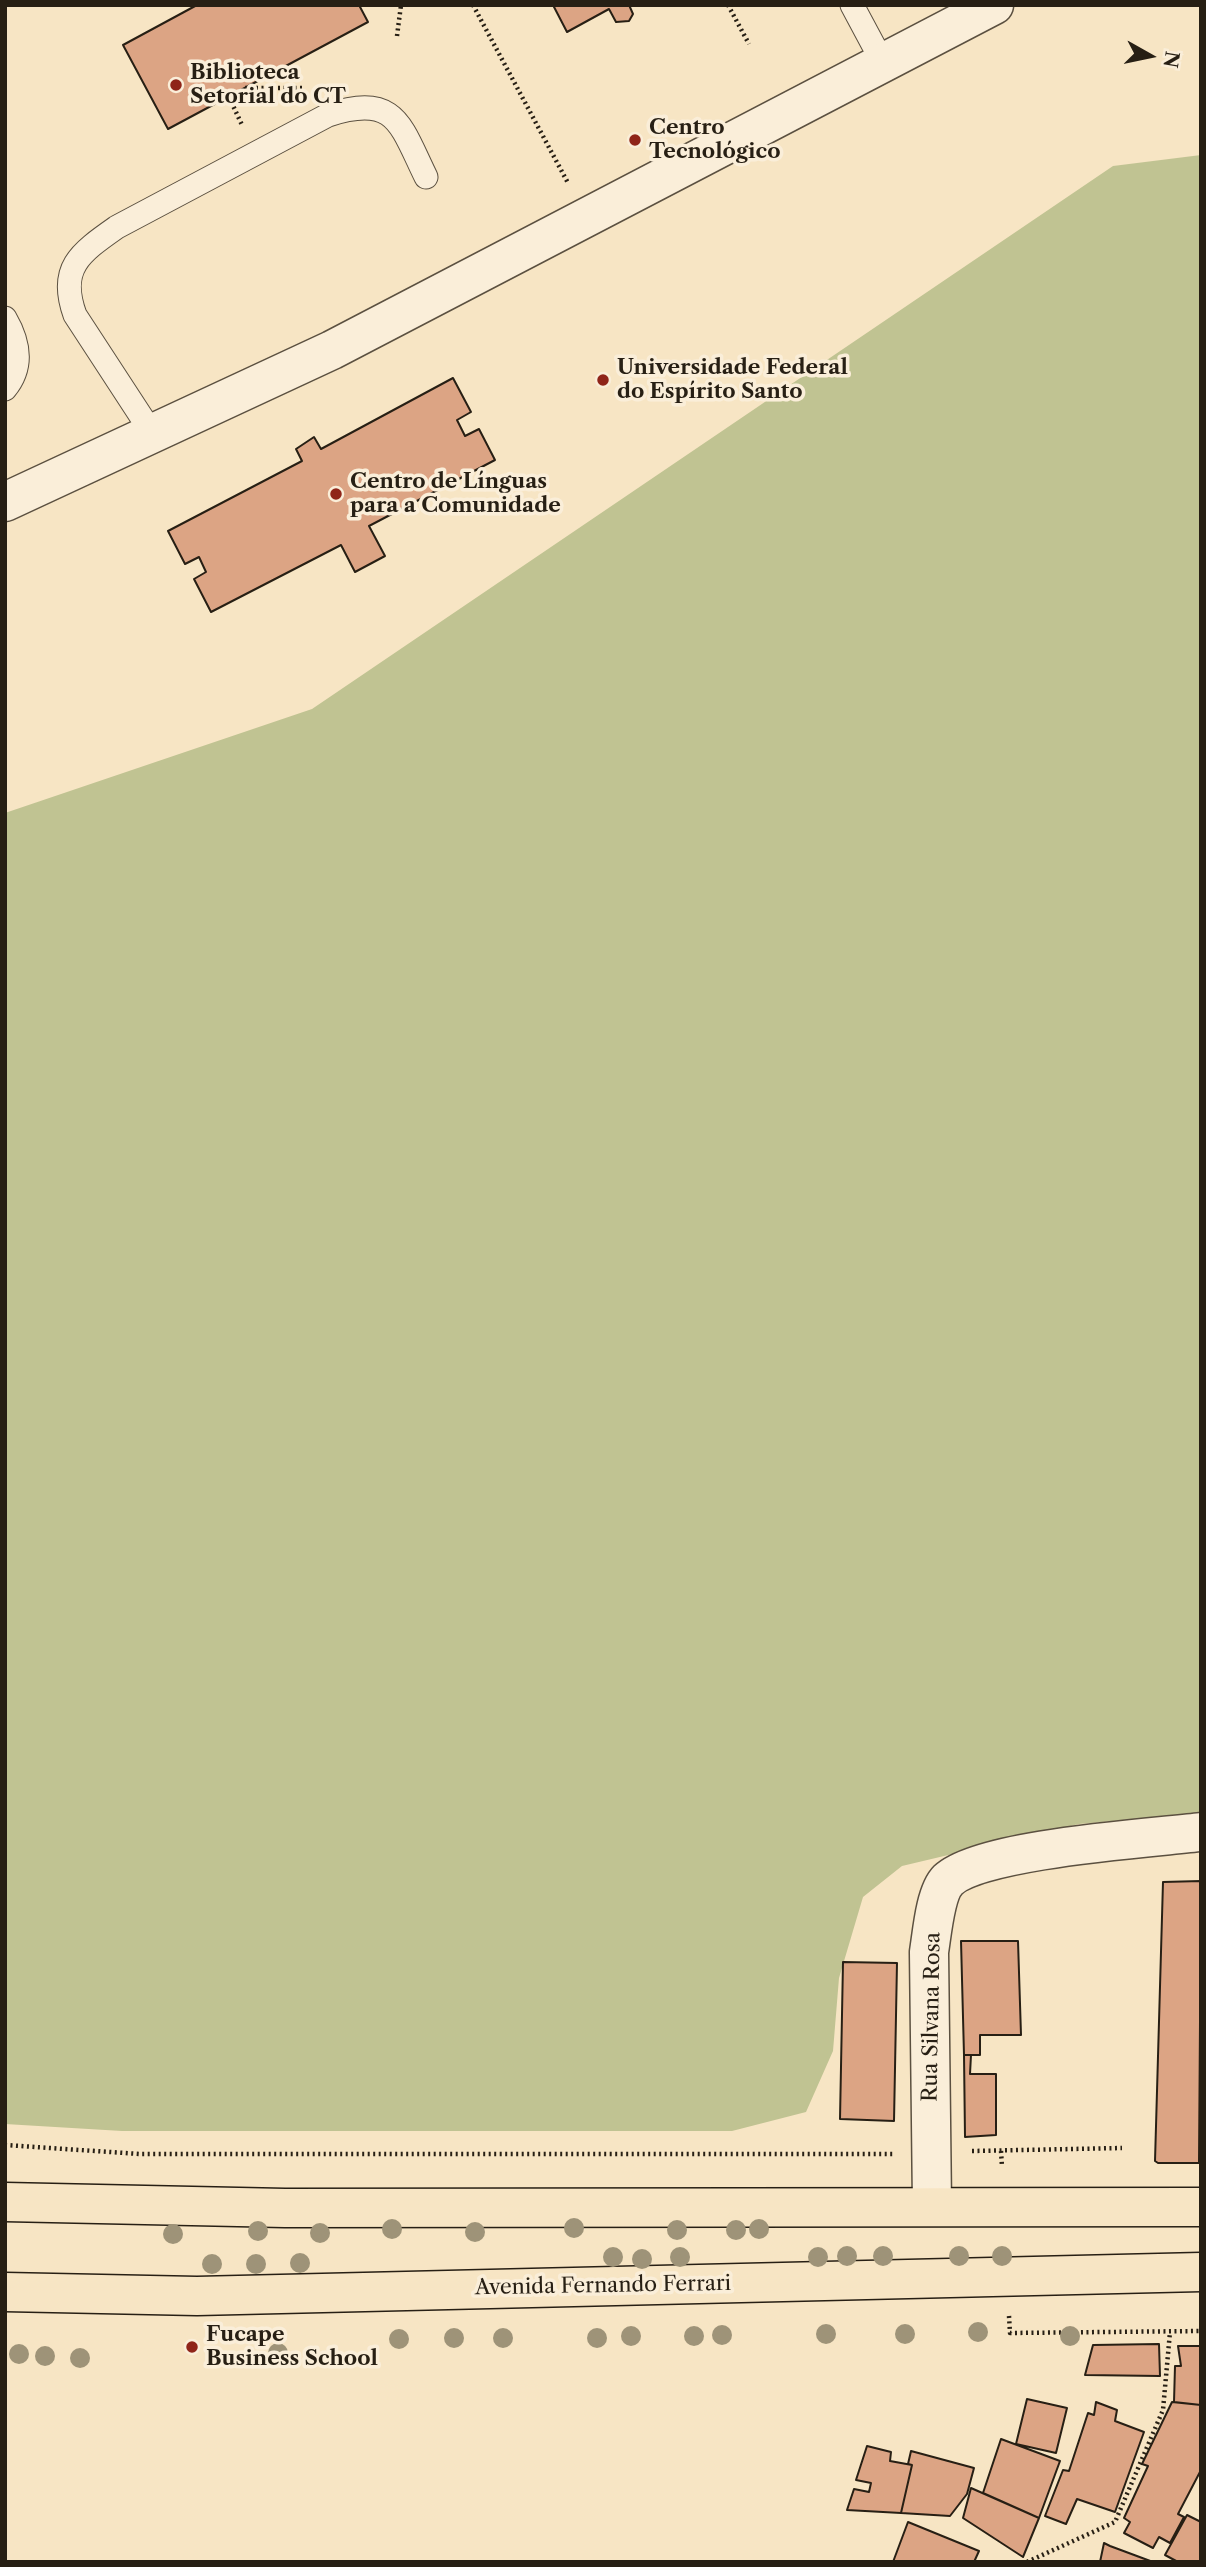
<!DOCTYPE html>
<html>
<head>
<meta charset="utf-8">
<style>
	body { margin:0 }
	#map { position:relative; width:1206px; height:2567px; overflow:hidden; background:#f7e5c4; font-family:"Libre Caslon Text",serif }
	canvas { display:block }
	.frame { position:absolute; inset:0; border:7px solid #271f14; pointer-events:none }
	.north { position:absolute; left:1115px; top:21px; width:70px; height:70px; -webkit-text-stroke:5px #faeed9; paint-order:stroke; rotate:99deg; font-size:19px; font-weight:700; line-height:28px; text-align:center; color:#271f14 }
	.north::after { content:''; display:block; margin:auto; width:24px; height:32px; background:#271f14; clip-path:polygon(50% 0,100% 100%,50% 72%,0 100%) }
</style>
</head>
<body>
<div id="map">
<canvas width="1206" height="2567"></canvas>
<div class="frame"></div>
<div class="north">N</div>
</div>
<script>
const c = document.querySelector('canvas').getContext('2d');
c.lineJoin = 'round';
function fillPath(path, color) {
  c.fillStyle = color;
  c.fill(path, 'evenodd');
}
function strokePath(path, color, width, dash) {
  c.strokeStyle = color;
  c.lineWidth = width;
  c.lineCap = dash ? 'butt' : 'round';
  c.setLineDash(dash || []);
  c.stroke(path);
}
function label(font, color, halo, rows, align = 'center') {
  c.font = font + ' "Libre Caslon Text",serif';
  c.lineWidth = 7;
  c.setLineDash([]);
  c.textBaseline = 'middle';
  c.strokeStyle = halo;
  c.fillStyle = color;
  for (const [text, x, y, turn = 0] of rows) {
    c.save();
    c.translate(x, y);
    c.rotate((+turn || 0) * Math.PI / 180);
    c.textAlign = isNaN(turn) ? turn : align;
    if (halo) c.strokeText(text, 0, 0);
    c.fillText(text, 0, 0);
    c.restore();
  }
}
const green = new Path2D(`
	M1201,155V1813L1079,1824L902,1866L863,1897L839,1978L833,2051L806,2112L732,2131H122L5,2124V813L312,709L1113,166Z`);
const building = new Path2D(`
	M197,5H359L368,22L168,129L123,45Z
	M553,5H629L633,14L629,21L616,22L609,9L567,32Z
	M453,378L471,412L457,420L465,436L479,429L495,460L369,526L385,556L355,572L341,545L211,612L194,579L206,572L199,557L185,564L168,531L302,461L296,449L314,437L321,449Z
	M1201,1881L1199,2163H1158L1155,2161L1163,1882Z
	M961,1941H1018L1021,2035H980V2055H964Z
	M843,1962L897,1963L894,2121L840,2119Z
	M964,2055H971L970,2074H996V2135L965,2137Z
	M1159,2344L1160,2376L1085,2375L1093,2345Z
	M1178,2346H1201V2405L1174,2402L1175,2366H1181Z
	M1027,2399L1067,2408L1056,2453L1016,2444Z
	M1096,2402L1117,2410L1115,2421L1144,2432L1115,2512L1077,2499L1066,2524L1045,2516L1063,2470L1069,2471L1088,2413L1094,2415Z
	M1172,2402L1201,2405V2470L1178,2514L1184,2517L1170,2543L1159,2537L1153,2548L1124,2533L1130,2522L1124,2518L1148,2466L1142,2464Z
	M1001,2439L1060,2461L1039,2518L983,2493Z
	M867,2446L891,2452L890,2461L912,2465L901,2513L847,2510L854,2489L869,2492L871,2483L856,2480Z
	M911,2451L974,2468L967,2494L950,2516L901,2513L912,2465L908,2464Z
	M971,2488L1039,2518L1023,2557L963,2518Z
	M1187,2515L1201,2522V2562H1178L1165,2555Z
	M908,2522L979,2551L974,2562H893Z
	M1104,2543L1110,2546L1153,2562H1100Z`);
const path = new Path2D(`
	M473,5L568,183
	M728,5L749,44
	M397,36L401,5
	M245,88H305
	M229,97L242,125
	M5,2145L140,2154H893
	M972,2151L1122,2148
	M1001,2151L1002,2167
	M1009,2316L1010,2333L1201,2331
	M1027,2562L1115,2522L1163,2410L1170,2332`);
const lane = new Path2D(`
	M852,5L883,63
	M5,318C19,342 24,366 5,389
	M152,433L75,315C58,268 80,253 117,227L328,115C396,93 400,124 426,177`);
const street = new Path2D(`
	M5,502L332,350L994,5
	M932,2206L929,1952C932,1934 935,1893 948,1880C980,1849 1149,1838 1201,1832`);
const primary = new Path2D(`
	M5,2202L285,2208L1201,2207
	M5,2292L197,2296L1201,2272`);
const trees = [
	[574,2228],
	[392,2229],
	[759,2229],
	[677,2230],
	[736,2230],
	[258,2231],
	[475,2232],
	[320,2233],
	[173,2234],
	[847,2256],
	[883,2256],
	[959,2256],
	[1002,2256],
	[613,2257],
	[680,2257],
	[818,2257],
	[642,2259],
	[300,2263],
	[212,2264],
	[256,2264],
	[978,2332],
	[826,2334],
	[905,2334],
	[722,2335],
	[631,2336],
	[694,2336],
	[1070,2336],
	[454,2338],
	[503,2338],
	[597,2338],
	[399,2339],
	[278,2353],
	[19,2354],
	[45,2356],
	[80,2358]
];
const markers = [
	[176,85,7,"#8f2418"],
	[635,140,7,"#8f2418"],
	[603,380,7,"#8f2418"],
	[336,494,7,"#8f2418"],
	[192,2347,7,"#8f2418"]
];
const poiNames = [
	["Biblioteca",190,73],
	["Setorial do CT",190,97],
	["Centro",649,128],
	["Tecnológico",649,152],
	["Universidade Federal",617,368],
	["do Espírito Santo",617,392],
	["Centro de Línguas",350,482],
	["para a Comunidade",350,506],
	["Fucape",206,2335],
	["Business School",206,2359]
];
const streetNames = [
	["Rua Silvana Rosa",932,2017,-89],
	["Avenida Fernando Ferrari",603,2286,-1]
];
fillPath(green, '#c0c392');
fillPath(building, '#dca484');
strokePath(building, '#271f14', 2);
strokePath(lane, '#5b5040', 25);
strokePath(street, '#5b5040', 41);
strokePath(primary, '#271f14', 41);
strokePath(path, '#271f14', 4.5, [2, 3.5]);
strokePath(lane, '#faeed9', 23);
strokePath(street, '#faeed9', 38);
strokePath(primary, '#f7e5c4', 38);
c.fillStyle = '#9e9378';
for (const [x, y] of trees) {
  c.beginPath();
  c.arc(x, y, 10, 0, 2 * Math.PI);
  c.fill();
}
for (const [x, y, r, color] of markers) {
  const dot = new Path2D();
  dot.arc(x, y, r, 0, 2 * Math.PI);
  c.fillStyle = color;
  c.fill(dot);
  strokePath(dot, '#faeed9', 2.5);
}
label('bold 21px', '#271f14', '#faeed9', poiNames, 'left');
label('21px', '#271f14', '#faeed9', streetNames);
</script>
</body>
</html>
